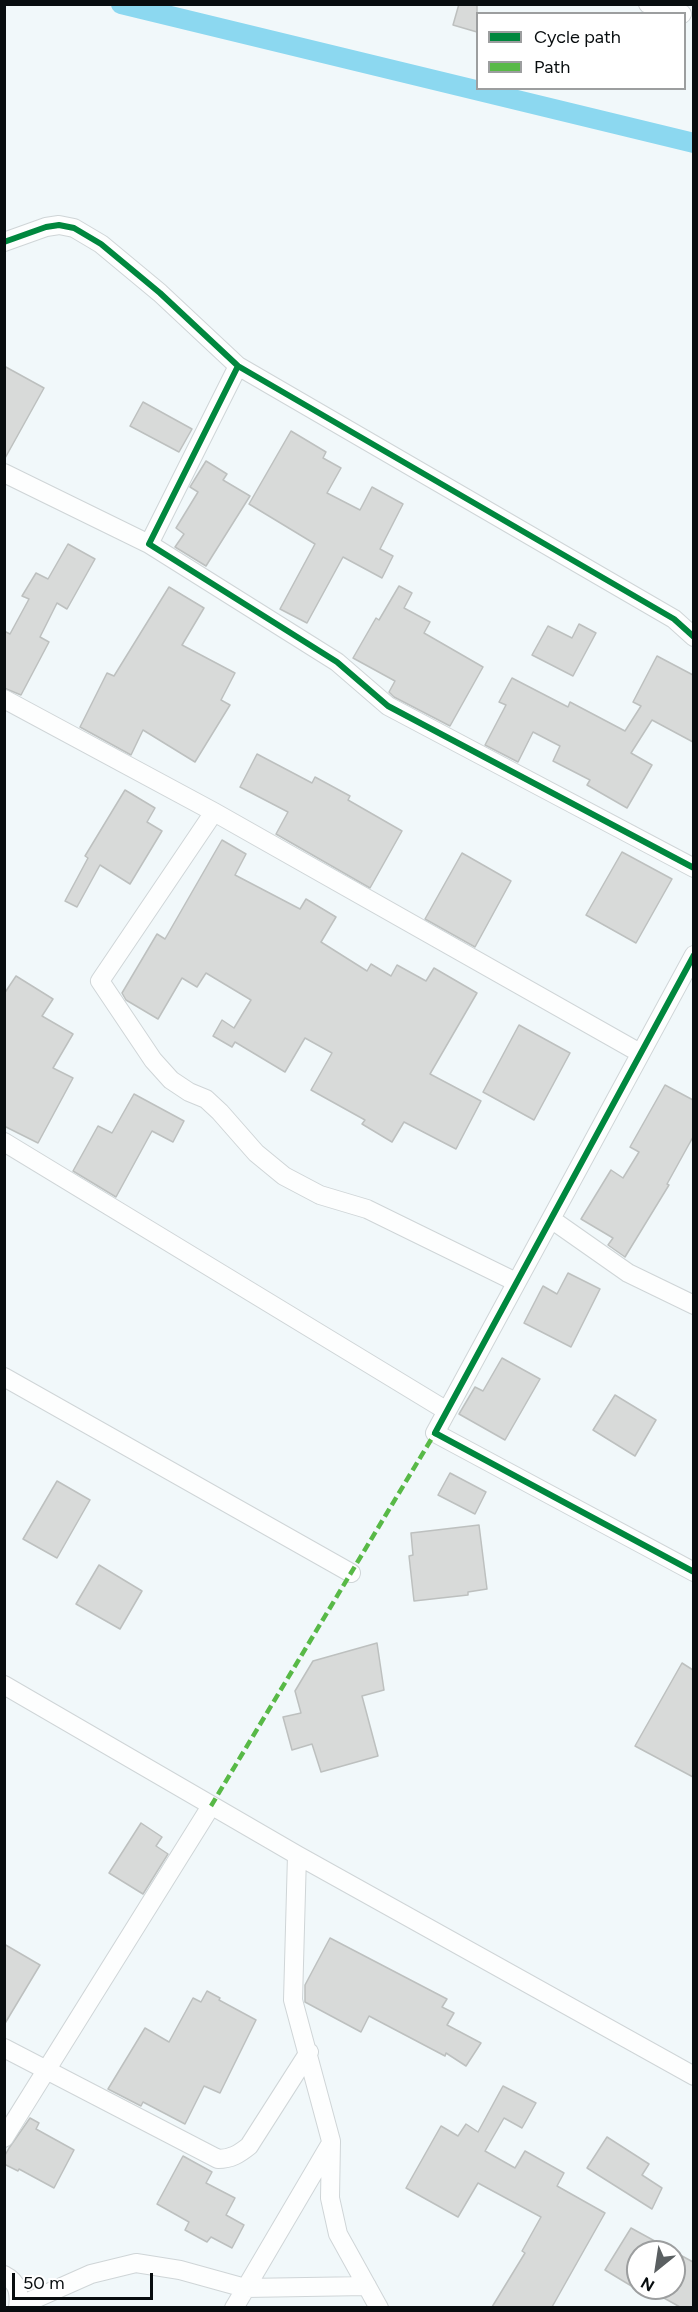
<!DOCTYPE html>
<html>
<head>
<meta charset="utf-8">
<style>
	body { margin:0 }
	#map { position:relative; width:698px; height:2312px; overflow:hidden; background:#f1f8fa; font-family:Figtree,sans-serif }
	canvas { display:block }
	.frame { position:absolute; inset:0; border:6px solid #080d0f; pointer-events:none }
	.legend { position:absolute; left:476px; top:12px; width:210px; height:78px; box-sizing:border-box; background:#fff; border:2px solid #9c9e9f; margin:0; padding:8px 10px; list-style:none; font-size:18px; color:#080d0f }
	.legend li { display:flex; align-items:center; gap:12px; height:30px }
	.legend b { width:30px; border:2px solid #9c9e9f }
	.north { position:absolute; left:626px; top:2240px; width:60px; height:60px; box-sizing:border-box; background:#fff; border:2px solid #9c9e9f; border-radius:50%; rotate:210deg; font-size:16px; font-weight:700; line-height:24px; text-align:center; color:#080d0f }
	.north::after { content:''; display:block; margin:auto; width:21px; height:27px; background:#5a5f61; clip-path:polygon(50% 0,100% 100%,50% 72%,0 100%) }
	.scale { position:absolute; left:12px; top:2273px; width:141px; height:27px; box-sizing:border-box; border:3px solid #080d0f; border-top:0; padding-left:8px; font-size:18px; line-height:21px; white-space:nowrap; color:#080d0f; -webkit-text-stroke:4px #fff; paint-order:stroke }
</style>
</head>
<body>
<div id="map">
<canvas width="698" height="2312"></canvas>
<div class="frame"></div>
<ul class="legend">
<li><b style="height:8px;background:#00873e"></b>Cycle path</li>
<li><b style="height:8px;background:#58b947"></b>Path</li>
</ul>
<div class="north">N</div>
<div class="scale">50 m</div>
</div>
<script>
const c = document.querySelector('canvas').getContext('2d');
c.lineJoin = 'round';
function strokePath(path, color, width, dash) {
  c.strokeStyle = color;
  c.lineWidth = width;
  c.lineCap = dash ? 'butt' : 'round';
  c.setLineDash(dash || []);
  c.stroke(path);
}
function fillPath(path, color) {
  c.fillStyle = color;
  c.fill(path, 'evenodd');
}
const canal = new Path2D(`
	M121,4L694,143`);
const building = new Path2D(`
	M459,4H477V32L453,25Z
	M4,366L44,388L4,460Z
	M143,402L192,429L179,452L130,426Z
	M291,431L326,452L323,458L341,468L327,493L360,510L372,487L403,504L380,549L393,556L382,578L343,557L307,623L280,609L315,544L249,504Z
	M206,461L227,474L223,480L250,496L206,566L175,547L184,534L176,528L198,492L190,487Z
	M68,544L95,559L67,609L57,603L40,637L49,642L21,695L4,688V631L10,634L29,599L22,596L36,573L48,579Z
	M399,586L412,593L404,608L430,622L424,633L483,667L450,726L394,697L389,692L395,681L353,658L376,618L379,620Z
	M169,587L204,608L182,645L235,673L221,700L230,705L195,762L143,730L131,755L80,727L107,673L114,676Z
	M579,624L596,633L573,676L532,655L548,626L572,638Z
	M657,656L693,675V742L652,720L631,753L652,765L627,808L587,785L590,780L553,761L560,746L533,732L518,762L485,745L506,705L499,702L512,678L568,707L570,702L625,731L641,706L633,702Z
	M257,754L312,783L315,777L350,796L348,800L402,831L370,888L276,834L288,812L240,787Z
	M125,790L155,808L147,822L162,831L130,884L100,865L77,907L65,901L88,858L85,856Z
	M222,840L246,854L235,875L300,909L306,899L336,917L321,942L367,971L371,964L391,976L397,965L426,981L434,968L477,993L430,1074L481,1101L456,1149L404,1122L392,1142L362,1124L365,1120L311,1090L332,1053L305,1038L285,1072L235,1042L232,1047L213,1036L222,1020L234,1028L251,1000L206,973L197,987L182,978L158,1019L126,1000L122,993L157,934L165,939Z
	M622,852L672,879L636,943L586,915Z
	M462,853L511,881L475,947L425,919Z
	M16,976L53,999L42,1016L73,1034L53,1068L73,1078L38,1143L4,1126V994Z
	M519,1025L570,1053L534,1120L483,1092Z
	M665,1085L693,1100V1137L667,1184L669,1185L625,1257L608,1245L613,1238L581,1219L611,1170L623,1178L639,1152L630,1147Z
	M134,1094L184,1121L173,1142L152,1131L116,1197L73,1171L98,1126L112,1133Z
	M568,1273L600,1289L571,1347L524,1323L543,1286L557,1294Z
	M502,1358L540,1379L505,1440L459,1414L475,1387L483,1391Z
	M615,1395L656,1420L635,1456L593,1430Z
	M450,1473L486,1492L475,1514L438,1495Z
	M57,1481L90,1500L57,1558L23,1539Z
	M479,1525L487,1589L468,1592V1595L414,1601L409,1556L413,1555L411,1533Z
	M99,1565L142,1591L120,1629L76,1604Z
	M377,1643L384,1690L362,1696L378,1756L321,1772L312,1744L292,1750L283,1717L301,1713L295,1691L313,1661Z
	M682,1663L693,1670V1777L635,1746Z
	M141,1823L162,1837L156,1846L168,1854L143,1894L109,1873Z
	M330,1938L447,1999L442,2007L454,2013L447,2025L481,2043L466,2066L446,2053L445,2056L369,2016L361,2032L305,2002V1985Z
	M4,1944L40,1965L4,2025Z
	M207,1991L220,1998L219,2000L256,2020L220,2093L204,2086L185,2124L143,2102L141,2106L108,2089L145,2028L169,2042L193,1998L201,2002Z
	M503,2086L536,2103L522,2128L504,2118L485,2151L515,2168L525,2151L564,2173L557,2186L605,2213L552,2307H492L525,2253L522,2251L541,2217L478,2183L458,2217L406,2188L441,2126L458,2136L466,2124L478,2132Z
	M30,2118L39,2123L36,2129L74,2150L54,2188L19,2169L18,2171L4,2164V2157L9,2148Z
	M607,2137L649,2164L642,2175L662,2188L652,2209L587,2168Z
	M183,2156L212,2172L206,2183L235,2198L226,2215L244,2225L232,2248L211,2237L207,2242L185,2230L189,2222L157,2204Z
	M631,2228L693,2262V2307H680L646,2288H674V2252H638V2290L605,2270Z`);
const minor = new Path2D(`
	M648,4L682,14
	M4,242L46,227L59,225L74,228L101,244L160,293L238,366L674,619L694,637
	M238,366L149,544L337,662L388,706L694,868
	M4,473L149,544
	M4,699L214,812L640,1053
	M214,812L100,981L153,1060L171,1080L189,1092L206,1099L220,1112L256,1153L284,1176L320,1195L367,1209L516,1282
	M694,955L435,1433L694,1572
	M4,1142L447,1411
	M551,1219L628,1273L694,1305
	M4,1377L351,1573
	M4,1685L297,1855L694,2076
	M297,1855L293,2000L331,2141L330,2198L338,2234L379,2308
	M4,2048L218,2159C231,2159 239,2154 249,2146L309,2052
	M4,2138L211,1806
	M4,2275C18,2282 20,2293 18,2308
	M19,2306L91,2274L136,2263L180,2270L245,2288L367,2286
	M234,2308L331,2143`);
const quiet = new Path2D(`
	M211,1806L435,1433`);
const cycleway = new Path2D(`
	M4,242L46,227L59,225L74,228L101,244L160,293L238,366L674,619L694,637
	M238,366L149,544L337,662L388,706L694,868
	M694,955L435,1433L694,1572`);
strokePath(canal, '#8cd8f0', 20);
fillPath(building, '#d8dad9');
strokePath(building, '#bdc0bf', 1.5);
strokePath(minor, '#cfd5d7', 20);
strokePath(minor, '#fdfefe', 18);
strokePath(quiet, '#58b947', 4.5, [9, 4.5]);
strokePath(cycleway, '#00873e', 6);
</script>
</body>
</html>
